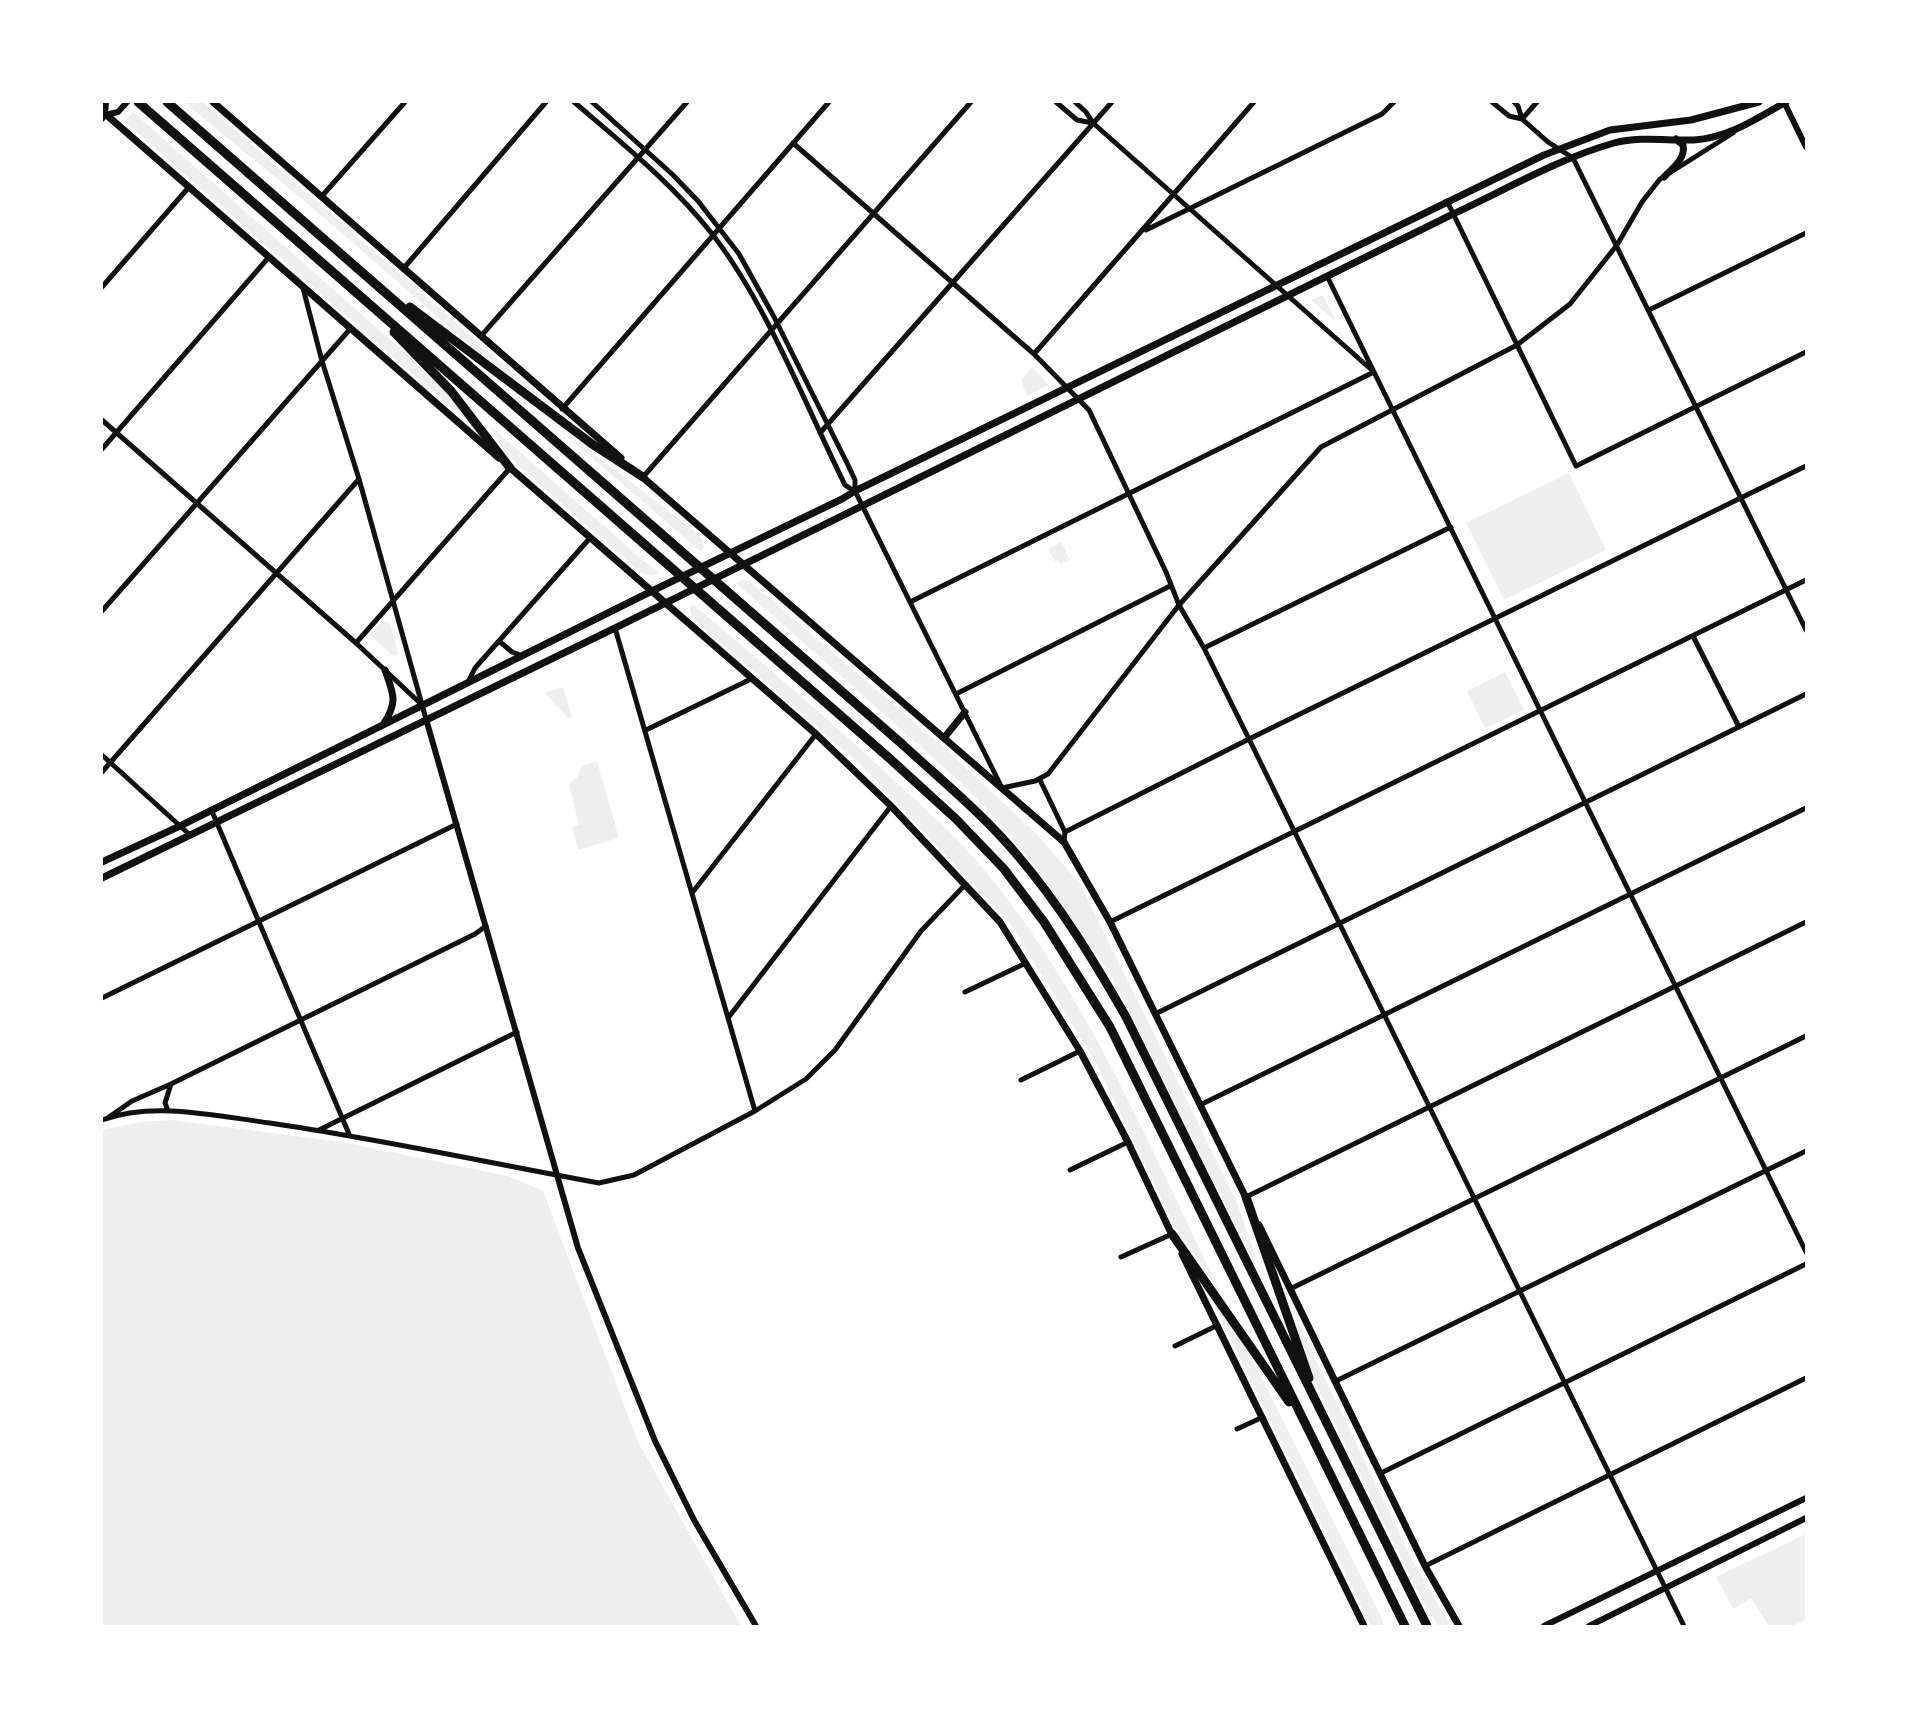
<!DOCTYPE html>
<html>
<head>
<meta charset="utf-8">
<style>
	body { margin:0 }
	#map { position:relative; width:1908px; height:1728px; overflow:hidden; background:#fff; font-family:"Work Sans",sans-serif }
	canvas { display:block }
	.frame { position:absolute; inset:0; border:103px solid #fff; pointer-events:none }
</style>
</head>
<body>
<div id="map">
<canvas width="1908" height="1728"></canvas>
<div class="frame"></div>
</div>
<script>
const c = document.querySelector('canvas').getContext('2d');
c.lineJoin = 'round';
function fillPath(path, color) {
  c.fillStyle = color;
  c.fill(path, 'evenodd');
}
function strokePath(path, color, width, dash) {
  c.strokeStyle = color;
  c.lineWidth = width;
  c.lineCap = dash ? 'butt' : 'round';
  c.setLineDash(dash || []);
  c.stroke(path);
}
const green = new Path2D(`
	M184,102H203L543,399C480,358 426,306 369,257C309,203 245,153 184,102Z
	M133,112L438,382L475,424L473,427L124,121Z
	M1323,295L1335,319L1334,320L1311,300Z
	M1032,367L1049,385L1027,396L1021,381Z
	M489,425L645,562L659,573L652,575L641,573L519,466L501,446Z
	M559,429L580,443L694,531L703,540L704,547L701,552Z
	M1569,473L1606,550L1504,600L1466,523Z
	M1061,542L1070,560L1060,565L1058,560L1055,562L1048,549Z
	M742,580L749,581L943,747L1035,832L1080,884L1236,1200L1256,1258L1255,1265L1112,977L1037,869L989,811L956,778L736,583Z
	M694,605C761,662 829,719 893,779C925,809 959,839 987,873C1089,998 1151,1150 1221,1293L1174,1225L1095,1061L1011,925L862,766L692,618L690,607Z
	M383,621L390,623L398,654L394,657L370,635Z
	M1505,672L1524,710L1485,728L1467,691Z
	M563,687L572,717L568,718L545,693Z
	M597,761L619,838L578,850L572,828L579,825L569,784L578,776L581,766Z
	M171,1120L342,1142L508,1176L543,1191L638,1442L741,1626H102V1130L140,1122Z
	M1215,1300L1242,1338L1254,1363L1382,1619L1384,1626H1371L1212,1301Z
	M1298,1322L1412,1560L1451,1626H1438L1414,1585L1322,1398L1294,1326Z
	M1806,1534V1620L1792,1626H1769L1751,1598L1733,1609L1716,1577Z`);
const minor = new Path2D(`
	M574,102C622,143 673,184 713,235C767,305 805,404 845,485L854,491
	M592,102L672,174L698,201L739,254L773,315L848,465L855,480V491L1002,788L1035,781L1048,774L1179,605L1321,447L1517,345L1570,304L1617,245L1642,202L1660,179L1733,133
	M1056,102L1077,120L1093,123
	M1075,102L1086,112L1093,123L1374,372L1806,1252
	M1492,102L1509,116L1522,119L1548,142L1573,158L1806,630
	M1514,102L1518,106L1522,119
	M1522,119L1537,102
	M793,143L1034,354L1089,410L1166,572L1179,605L1204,648L1249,739L1684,1626
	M322,196L405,102
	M1447,201L1576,466L1806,352
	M1146,230L1382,114L1394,102
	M403,269L546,102
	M102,287L189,187
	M303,288L322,361L359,479L426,719
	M1649,310L1806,233
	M481,336L687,102
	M1034,354L1254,102
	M562,409L829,102
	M102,420L356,643L421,704
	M820,433L1112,102
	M102,449L269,257
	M643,477L971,102
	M910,602L1374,372L1327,276
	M102,611L351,328
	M615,628L755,1111
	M1693,636L1739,727
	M499,641L512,652L523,656
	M356,643L510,468
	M1204,648L1451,527
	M467,684L475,668L590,538
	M956,694L1170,586
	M646,730L751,679
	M102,755L190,835
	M102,772L359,479
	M1040,780L1065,832L1064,842
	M211,809L349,1134
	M1065,832L1249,739L1806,466
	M692,893L816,734
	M1110,922L1806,580
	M965,992L1026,963
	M102,998L457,824
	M1155,1014L1806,694
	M728,1018L891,806
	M1021,1080L1080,1051
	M1200,1105L1806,808
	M168,1111L165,1103L171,1084L475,934L486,926
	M109,1117L132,1101L171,1084
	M102,1120C154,1101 216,1116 270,1123C380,1139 489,1163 599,1183L634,1175L755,1111L806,1079L835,1050L921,931L964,886
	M319,1130L517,1032
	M1070,1170L1128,1142
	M1246,1197L1806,922
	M1121,1257L1172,1234
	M1290,1289L1806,1036
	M1175,1346L1218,1325
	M1336,1381L1806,1151
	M1237,1429L1263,1417
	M1381,1473L1806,1264
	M1425,1566L1806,1378`);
const tertiary = new Path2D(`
	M1784,102L1806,147
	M105,115L106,102
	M102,119L105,115L118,112L127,102
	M426,719L578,1248L655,1441L694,1520L756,1626
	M1544,1626L1806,1498
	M1589,1626L1806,1518`);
const secondary = new Path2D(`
	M213,102L621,458
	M102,111L499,458
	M1664,177C1673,168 1686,158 1683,145L1676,139
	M508,466L816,734L891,806L1000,922L1080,1051L1128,1142L1173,1237
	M640,475L1064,842L1110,922L1248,1202
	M383,725C398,702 394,695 385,670
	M944,738L965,712
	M102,862L180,826L652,591L842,499L855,491L1544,155L1610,130L1691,120L1759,102
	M102,878L615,628L1453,214C1505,190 1560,158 1614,143C1641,136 1667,141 1694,140C1729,138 1757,118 1786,102
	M1259,1225L1425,1566L1459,1626
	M1182,1254L1364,1626`);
const motorway = new Path2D(`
	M138,102L888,757L956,819L1004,869L1044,922L1110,1027L1405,1626
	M167,102L902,744C941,780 984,815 1018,856C1060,905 1094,961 1126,1017L1427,1626
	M410,307L592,444L643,477
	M394,332L451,391L510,468
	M1246,1197L1309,1378
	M1172,1234L1289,1402`);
fillPath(green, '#eee');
strokePath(minor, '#111', 5);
strokePath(tertiary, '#111', 6);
strokePath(secondary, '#111', 7);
strokePath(motorway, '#111', 9);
</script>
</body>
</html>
